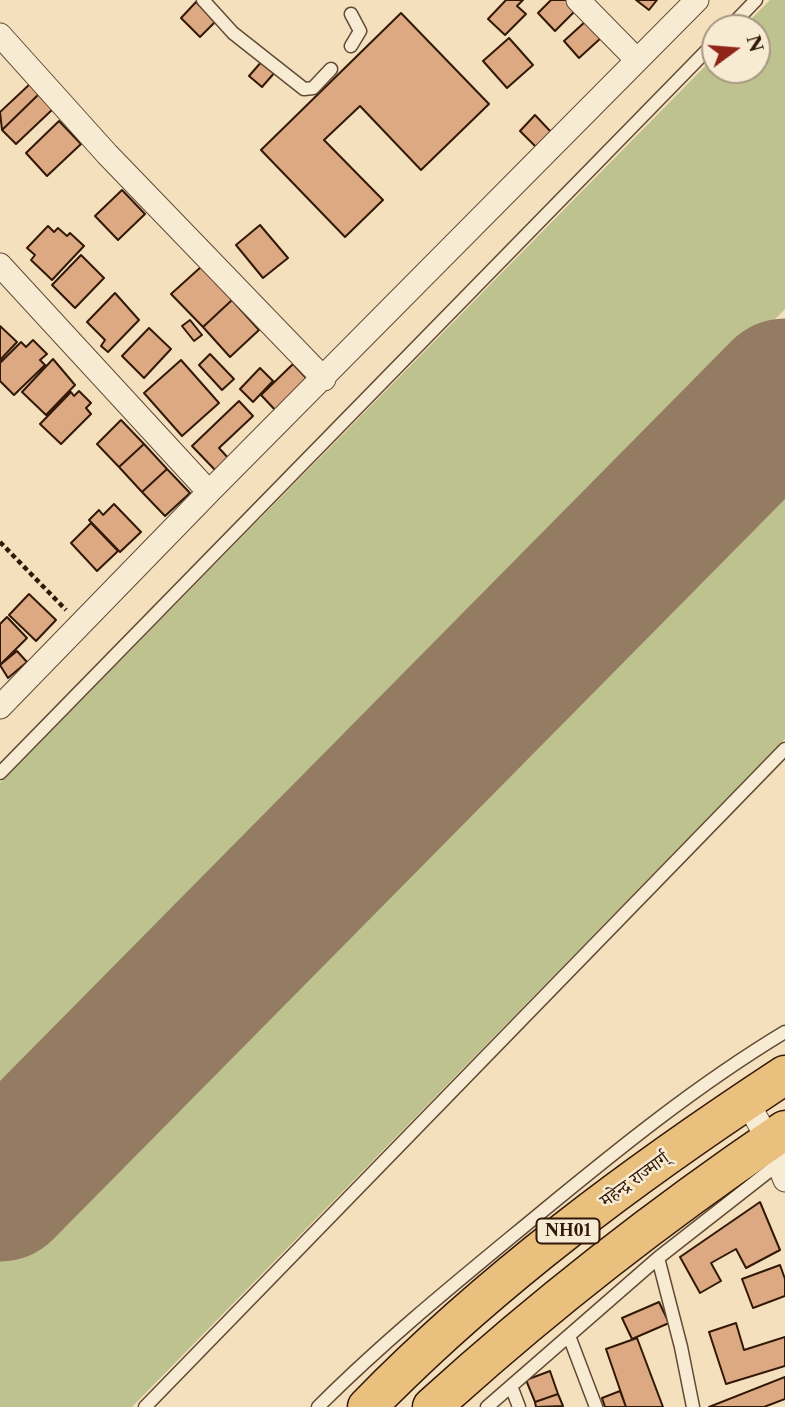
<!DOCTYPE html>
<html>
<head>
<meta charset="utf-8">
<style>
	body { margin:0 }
	#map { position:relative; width:785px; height:1407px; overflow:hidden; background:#f5e0bd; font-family:"Libre Caslon Text",serif }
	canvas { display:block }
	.north { position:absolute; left:701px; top:14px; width:70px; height:70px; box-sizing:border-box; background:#f8ebd4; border:2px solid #a89782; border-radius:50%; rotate:74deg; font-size:19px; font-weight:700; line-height:28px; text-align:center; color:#311807 }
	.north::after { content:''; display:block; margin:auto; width:24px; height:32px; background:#8f2418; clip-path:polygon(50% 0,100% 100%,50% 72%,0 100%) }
</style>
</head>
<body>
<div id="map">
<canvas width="785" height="1407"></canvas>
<div class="north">N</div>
</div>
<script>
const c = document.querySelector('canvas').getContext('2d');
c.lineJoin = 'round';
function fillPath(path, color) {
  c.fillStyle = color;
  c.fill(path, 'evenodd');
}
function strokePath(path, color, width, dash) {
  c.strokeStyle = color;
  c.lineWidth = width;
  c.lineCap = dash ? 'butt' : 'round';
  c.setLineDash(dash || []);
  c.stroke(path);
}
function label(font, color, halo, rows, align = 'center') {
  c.font = font + ' "Libre Caslon Text","Noto Serif Devanagari",serif';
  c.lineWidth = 5;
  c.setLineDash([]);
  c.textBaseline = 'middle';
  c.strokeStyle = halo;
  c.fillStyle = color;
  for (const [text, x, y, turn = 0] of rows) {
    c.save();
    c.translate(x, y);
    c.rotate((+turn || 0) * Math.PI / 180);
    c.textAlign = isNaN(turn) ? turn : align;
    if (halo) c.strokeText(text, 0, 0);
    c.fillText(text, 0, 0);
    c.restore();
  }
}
const green = new Path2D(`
	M770,0H785V309L0,1106V783L715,56V70H757V28H742Z
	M785,449V739L132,1407H0V1243Z`);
const runway = new Path2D(`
	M0,1187L785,393`);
const building = new Path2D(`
	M506,0H523L517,6L526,14L505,35L488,19Z
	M551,0H566L576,10L555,31L538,13Z
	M636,0H657L649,10Z
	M196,2L216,21L200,37L181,18Z
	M401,13L489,104L421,170L360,106L324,140L383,200L345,237L261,150Z
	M587,20L602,37L579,58L564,41Z
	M509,38L533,65L507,88L483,61Z
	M263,60L276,71L262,87L249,76Z
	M31,83L40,93L2,130L0,112Z
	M40,93L54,108L16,144L2,130Z
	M535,115L551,132L536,147L520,131Z
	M59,121L81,144L47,176L26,153Z
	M122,190L145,214L118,240L95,216Z
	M260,225L288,258L263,278L236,245Z
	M48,226L54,232L58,228L67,236L70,233L84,246L52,280L31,260L35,255L27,248Z
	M81,255L104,278L75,308L52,285Z
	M202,266L232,300L203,327L171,294Z
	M115,293L139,320L108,352L101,346L105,340L87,322Z
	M232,300L259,330L230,357L203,327Z
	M190,320L202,335L194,341L182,326Z
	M0,326L17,342L0,360Z
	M149,328L171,349L144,378L122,356Z
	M33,340L47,354L40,360L45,365L14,395L0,381V363L21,342L26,347Z
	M210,354L234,379L222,390L199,365Z
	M53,359L75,385L46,415L22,392Z
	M181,360L219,403L182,436L144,393Z
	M293,364L309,381L277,412L261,395Z
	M260,368L273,381L253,402L240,389Z
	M79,391L91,403L86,408L91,414L61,444L40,424L71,392L74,396Z
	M239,401L253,416L219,448L230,460L217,472L192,446Z
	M121,420L144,444L119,467L97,444Z
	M144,444L167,469L142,492L119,467Z
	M167,469L190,493L165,516L142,492Z
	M114,504L141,532L120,552L89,520L99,510L103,515Z
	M91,523L118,551L97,571L71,543Z
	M29,594L56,620L36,641L9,615Z
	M7,617L27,638L0,665V624Z
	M17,651L27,662L8,678L0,665Z
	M760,1202L780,1250L746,1268L736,1249L711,1263L721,1281L700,1293L680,1257Z
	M780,1265L785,1279V1296L753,1308L742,1279Z
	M659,1302L669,1323L632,1339L622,1318Z
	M736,1323L744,1350L785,1337V1366L726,1384L709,1332Z
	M637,1338L663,1407H626L606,1349Z
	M550,1371L558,1394L535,1402L526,1380Z
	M785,1377V1399L764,1407H709Z
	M620,1391L626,1407H605L602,1398Z
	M558,1394L563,1406L536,1407L535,1402Z`);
const path = new Path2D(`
	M0,542L66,610`);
const service = new Path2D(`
	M203,0L233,33L304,89L313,88L331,69
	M729,28L756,0
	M351,46L360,31L351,14
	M0,773L715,42
	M658,1258L681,1347L693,1407
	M569,1336L596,1407
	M511,1386L519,1407
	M145,1407L785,749
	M318,1407C387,1338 463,1277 538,1215C617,1150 697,1085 785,1032
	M487,1407L658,1258L782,1161`);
const minor = new Path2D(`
	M578,0L637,60
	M0,35L107,154L324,379
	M0,265L209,492L0,707
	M209,492L697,0
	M746,1100L769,1141L785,1180`);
const trunk = new Path2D(`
	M367,1407C491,1280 637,1172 785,1075
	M432,1407C542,1307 661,1214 785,1130`);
const shields = [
	[568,1231,63]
];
const shieldNames = [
	["NH01",568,1231]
];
const streetNames = [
	["महेन्द्र राज्मार्ग्",635,1180,-36]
];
fillPath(green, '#bec28f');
strokePath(runway, '#937c62', 149);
fillPath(building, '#dca983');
strokePath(building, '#311807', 2);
strokePath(service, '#624a34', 15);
strokePath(minor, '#624a34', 25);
strokePath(trunk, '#311807', 41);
strokePath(path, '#311807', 4.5, [5, 3.5]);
strokePath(service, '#f8ebd4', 12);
strokePath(minor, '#f8ebd4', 23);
strokePath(trunk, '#eac07e', 38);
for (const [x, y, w] of shields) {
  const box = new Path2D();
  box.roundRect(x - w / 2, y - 12.5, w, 25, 5);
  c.fillStyle = '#f8ebd4';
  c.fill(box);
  strokePath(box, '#311807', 2);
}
label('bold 16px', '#311807', null, shieldNames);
label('18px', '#311807', '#f8ebd4', streetNames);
</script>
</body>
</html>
